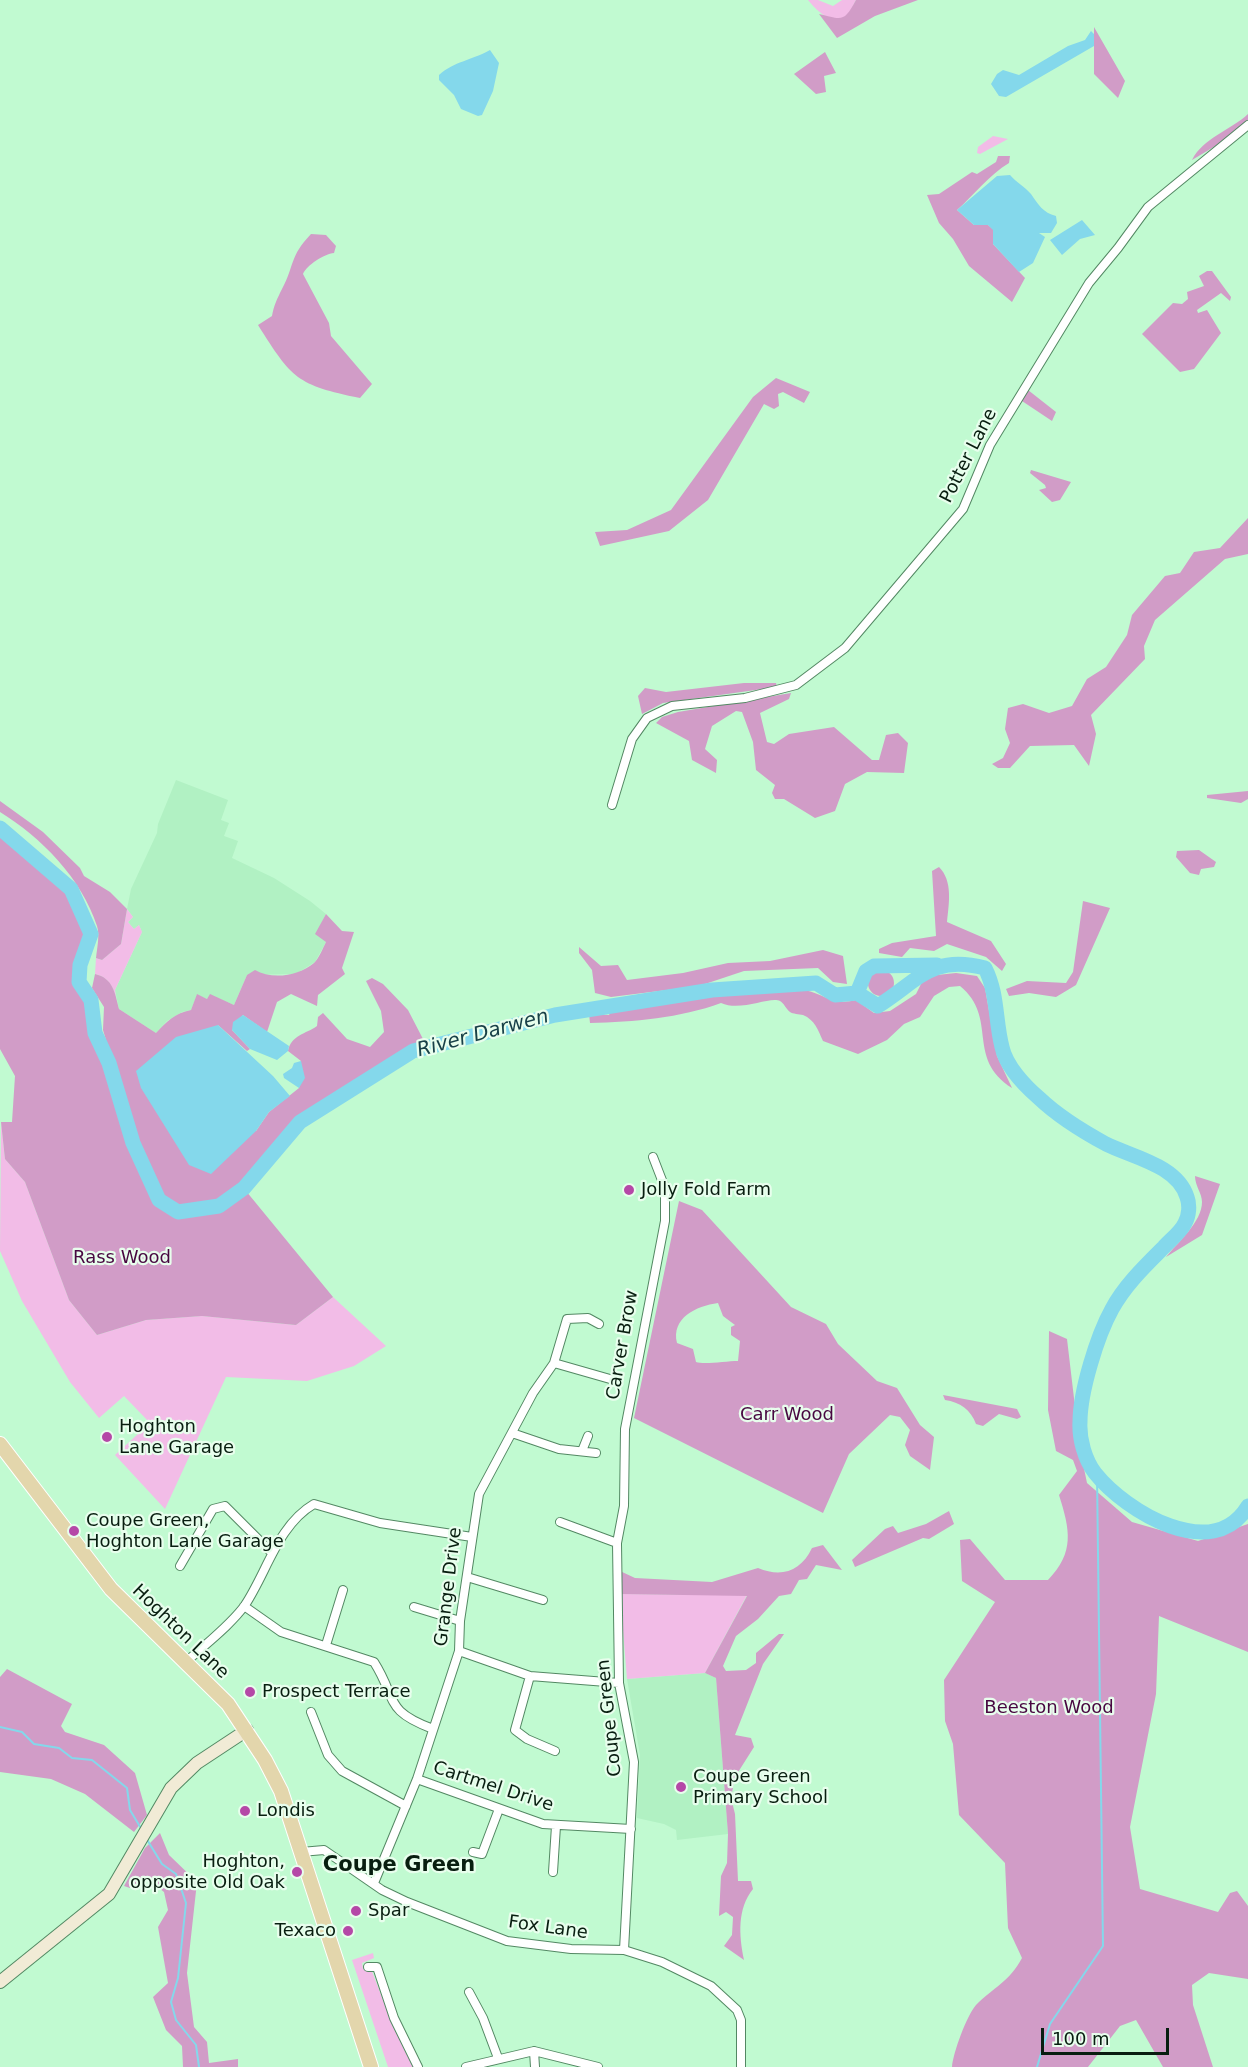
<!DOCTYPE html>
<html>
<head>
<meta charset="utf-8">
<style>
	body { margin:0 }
	#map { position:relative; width:1248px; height:2067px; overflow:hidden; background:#c1fad1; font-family:"DejaVu Sans",sans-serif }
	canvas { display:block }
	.scale { position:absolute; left:1041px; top:2028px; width:128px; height:27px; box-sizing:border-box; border:3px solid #081e10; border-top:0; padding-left:8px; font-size:18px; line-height:21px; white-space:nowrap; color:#081e10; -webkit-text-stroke:4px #e8feed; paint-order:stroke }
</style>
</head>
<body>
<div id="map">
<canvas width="1248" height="2067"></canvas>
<div class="scale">100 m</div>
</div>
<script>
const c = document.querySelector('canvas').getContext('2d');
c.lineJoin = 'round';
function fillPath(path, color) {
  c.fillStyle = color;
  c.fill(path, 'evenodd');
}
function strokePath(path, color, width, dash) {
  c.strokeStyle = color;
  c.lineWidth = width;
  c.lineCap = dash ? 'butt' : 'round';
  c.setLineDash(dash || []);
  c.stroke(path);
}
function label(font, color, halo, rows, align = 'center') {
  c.font = font + ' "DejaVu Sans",sans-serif';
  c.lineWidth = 4.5;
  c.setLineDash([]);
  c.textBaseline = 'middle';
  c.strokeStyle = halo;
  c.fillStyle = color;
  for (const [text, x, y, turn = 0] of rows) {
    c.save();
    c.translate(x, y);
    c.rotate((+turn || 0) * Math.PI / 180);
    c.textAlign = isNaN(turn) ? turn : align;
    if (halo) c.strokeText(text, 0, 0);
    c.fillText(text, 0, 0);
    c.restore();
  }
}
const built = new Path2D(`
	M176,780L228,800L221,820L229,823L224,836L238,841L232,858L274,878L310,901L326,914L322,922L326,942L315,962L296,974L247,975L234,1005L210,995L207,999L197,995L191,1010L182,1012L167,1021L156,1033L119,1009L115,990L142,932L139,925L134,929L128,922L133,917L127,909L131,889L157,833L158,824Z
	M705,1673L716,1678L728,1834L677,1840L676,1830L664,1824L637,1818L640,1755L627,1679Z`);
const green = new Path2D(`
	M808,0H818L833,6L842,0H856C853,5 851,13 846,17C832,26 816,10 808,0Z
	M993,136L1008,139L980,154L977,153L978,147Z
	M127,909L133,917L128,922L134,929L139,925L142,932L115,990L116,997C112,985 108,977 95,974L96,958L102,960L121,944Z
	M1,1122L5,1159L25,1182L69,1300L97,1335L146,1320L202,1316L296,1325L333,1297L386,1346L354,1366L307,1381L226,1377L165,1509L115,1455L150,1423L124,1396L99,1418L70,1382L22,1301L0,1251Z
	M620,1594L747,1595L705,1673L627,1679Z
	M373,1953L374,1958L362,1963L363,1969H371L394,2028L416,2067H388L352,1960Z`);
const forest = new Path2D(`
	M856,0H918L875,16L837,38L819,14C843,20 844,22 856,0Z
	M1094,27L1125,81L1118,98L1094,74Z
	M825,52L836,73L824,76L826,92L816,94L794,74Z
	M1248,114V121L1227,139L1192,160C1203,138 1231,130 1248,114Z
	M998,156H1010L1009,163C989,175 975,194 957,210L974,225H988L993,229V244L1025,278L1012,302L969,266L953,239L939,223L927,195L939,194L972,172L977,174L996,162Z
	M311,234L326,235L336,246L334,253C324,254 307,265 303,274L329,323L331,336L372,384L360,398C297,385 292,379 258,325L272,316C274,305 277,299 282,289C295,265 289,257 311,234Z
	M1207,271H1212L1231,297L1230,301L1221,293L1197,310L1198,313L1207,310L1221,333L1194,369L1180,372L1142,334L1173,303L1182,304L1188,299L1187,292L1204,286L1199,276Z
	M776,378L810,392L804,403L783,392L778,394L779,406L774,409L764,404L708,500L669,531L600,546L595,532L627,530L671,510L753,397Z
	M1028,390L1056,412L1052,421L1022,401Z
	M1031,470L1071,482L1060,500L1052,502L1039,490L1046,488L1045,485L1030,473Z
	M1248,518V554L1225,559L1155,620L1144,646L1145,659L1091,715L1096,734L1089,766L1074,745L1030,746L1010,768H998L992,764L1003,758L1010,743L1005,729L1008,708L1023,704L1049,713L1072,706L1087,679L1106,667L1127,635L1132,615L1165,576L1180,573L1194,552L1220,548Z
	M744,683H776L777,687L663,703L642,714L638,696L645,688L666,692Z
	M791,693L789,699L760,713L767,742L774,744L789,734L834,727L872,760H879L886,735L898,733L908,743L904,773L867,772L845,784L835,811L815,818L784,799H775L772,793L775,785L756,770L753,742L742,712L736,711L712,726L705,749L717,760L716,773L692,760L689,741L656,723L662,717L678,712Z
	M1248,791V799L1241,803L1207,798V795Z
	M0,801L43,832L80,868L84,876L110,892L127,909L121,944L102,960L96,958C97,948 100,935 97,926C82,879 41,837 0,812Z
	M0,835L67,892L88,934L78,962V982L89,1000L93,1034L107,1064L130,1143L156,1202L178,1216L220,1209L246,1191L333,1297L296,1325L202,1316L146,1320L97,1335L69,1300L25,1182L5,1159L1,1122H12L15,1076L0,1049Z
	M1199,850L1216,862L1214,867L1201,869L1199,875L1190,873L1176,857L1177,851Z
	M939,867C953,881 949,903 947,922L991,941L1006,964L1002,971L986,957L947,944L934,951L910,948L902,957L879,953V949L892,943L936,936L932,871Z
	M1083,901L1110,908L1076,985L1056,997L1029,993L1009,996L1006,989L1027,981L1066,983L1073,972Z
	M326,914L342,931L354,932L342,968L345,974L318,995L317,1006L291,994L277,1002L267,1032L243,1015L232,1030L250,1049L247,1051L218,1025L256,1131L269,1112L299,1088L301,1061L288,1051C291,1035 306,1034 317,1026L318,1017L323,1013L347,1039L370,1047L384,1032L381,1011L366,981L372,978L383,984L408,1010L423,1039L293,1121L241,1186L216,1203L181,1208L162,1198L136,1141L103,1030L104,1007L92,988L95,974C113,978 115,993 119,1009L156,1033C166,1022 175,1013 191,1010L197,994L207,999L210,994L234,1005L247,975L255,970C272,980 299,976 314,963C319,958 323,948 326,942L315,934Z
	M579,947L601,966L618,965L627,980L683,973L728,963L770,961L823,950L843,956L847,984L833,982L818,968L744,971L699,986L611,997L595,993L592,970L579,953Z
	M868 983a13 13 0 1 1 26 0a13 13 0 1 1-26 0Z
	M956,973L977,976L985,988L997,1056L1012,1088C965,1058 999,1018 960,986L949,987L934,996L920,1017L904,1024L887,1040L858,1054L823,1041C818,1030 815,1020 803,1015C799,1014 793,1014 790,1012C786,1009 784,1003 780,1001C770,996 741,1012 721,1003C680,1018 634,1022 590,1023L589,1014L609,1015L611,1010C673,1001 736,989 799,990C821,990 830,1007 856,1000L874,1013L890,1011L916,994L922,982L937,975Z
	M1195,1176L1220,1184L1202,1235L1166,1257C1178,1242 1202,1222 1202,1202C1202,1193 1195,1186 1195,1176Z
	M679,1201L702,1210L791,1307L826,1324L838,1344L877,1381L897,1388L920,1425L934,1437L930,1470L910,1456L905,1445L910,1430L900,1417L890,1415L849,1454L823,1513L634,1418ZM718,1303L723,1316L735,1325L731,1327V1335L740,1341L738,1361C726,1361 704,1365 696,1362L693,1349L677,1343C671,1318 696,1306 718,1303Z
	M1049,1331L1067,1339L1080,1449L1087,1483L1132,1522L1198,1541L1248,1524V1652L1159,1616L1156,1694L1130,1827L1140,1889L1218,1912L1230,1893L1237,1891L1248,1906V1979L1209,1973L1192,1985L1193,2005L1213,2067H1163L1136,2020L1120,2026L1088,2067H952C953,2053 967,2015 976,2005C994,1987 1009,1982 1022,1958L1008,1928L1005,1863L959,1815L953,1744L945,1721L944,1680L995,1602L962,1581L960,1540L970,1539L1005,1580H1048C1075,1552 1070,1530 1059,1495L1077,1471L1073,1460L1056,1451L1048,1410Z
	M943,1395L1017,1409L1021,1417L1017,1419L999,1414L983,1426L976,1424C971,1410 960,1402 945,1400Z
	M949,1511L954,1524L929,1539L923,1538L855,1567L852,1560L885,1529L893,1526L898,1533L926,1524Z
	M823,1545L842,1570L816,1565L807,1579L799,1580L791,1594L779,1596L758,1619L736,1636L723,1666L726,1671L746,1670L756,1663V1653L779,1634H784L763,1664L735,1735L751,1738L754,1747L735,1777L731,1798L735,1814L738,1881H751L753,1889C737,1909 739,1935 744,1960L724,1946L732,1935L733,1917L726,1912L719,1916L721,1876L727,1863L728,1834L716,1678L705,1673L747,1596L620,1594V1571L635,1578L712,1582L758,1568C782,1578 801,1571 812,1548Z
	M7,1669L72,1704L61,1726L65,1732L104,1745L135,1773L147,1815L134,1832L85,1794L51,1779L0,1772V1677Z
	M160,1833L169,1855L197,1882L187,1973L194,2027L207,2042L209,2063L238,2059V2067H183L182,2046L166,2030L153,1997L168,1983L158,1927L168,1910L164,1892L145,1877L130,1888L124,1886L145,1848Z`);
const water = new Path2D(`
	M1091,31L1094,34V46L1006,97L999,96L991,84L997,74L1003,70L1019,75L1068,46L1085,40Z
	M490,50L499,63L493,91L482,115L478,116L461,109L454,95L439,80V75C455,61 470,61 490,50Z
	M1010,175C1016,182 1025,187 1031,194C1038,204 1043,213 1056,216L1057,223L1051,233H1039L1045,237L1033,263L1019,272L993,244V230L988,225H974L957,210L997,176Z
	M1082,220L1095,235L1080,239L1062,255L1050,240Z
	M243,1015L289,1046L288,1051L277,1060L250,1049L232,1030L233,1022Z
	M218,1025L273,1076L290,1096L269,1112L256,1131L211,1174L189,1165L141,1088L136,1071L176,1037Z
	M301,1061L305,1078L299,1088L284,1078L283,1074L292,1068L294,1063Z`);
const stream = new Path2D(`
	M0,1727L22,1732L34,1744L59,1748L72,1758L92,1760L127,1788L130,1810L142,1830
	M146,1838L162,1864L176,1874L186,1903L178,1978L171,2002L176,2020L196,2045L199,2067
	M1037,2067L1050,2024L1103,1946L1097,1475`);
const river = new Path2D(`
	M0,828L71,889L91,934L80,965L79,982L91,1000L95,1033L109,1063L133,1143L159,1200L178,1212L219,1206L244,1188L300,1122L413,1051L555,1015L712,990L816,983L835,995L857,993L878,1006C919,980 932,954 985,968C998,994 995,1020 1002,1047C1006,1066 1025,1086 1039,1098C1059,1117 1082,1131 1106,1144C1132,1157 1177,1165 1187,1197C1190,1205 1189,1216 1185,1223C1181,1232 1170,1240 1164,1247C1145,1266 1125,1285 1112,1309C1097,1336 1080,1392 1080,1422C1079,1439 1085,1460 1095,1473C1126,1512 1213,1564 1248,1506
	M857,993L866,971L874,966L937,965`);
const street = new Path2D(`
	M612,805L632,739L647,718L672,706L745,698L796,685L845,648L963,509L990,445L1089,283L1118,248L1148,207L1248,125
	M554,1363L617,1381
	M512,1433L559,1449L596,1453
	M582,1451L588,1436
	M560,1522L617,1543
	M180,1566L213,1509L225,1506L272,1553
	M467,1577L543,1600
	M244,1606L281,1632L374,1662C398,1700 383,1710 433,1729
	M414,1607L460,1621
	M326,1645L343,1590
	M459,1651L530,1676L619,1683
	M185,1663C203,1646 231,1625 245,1605C267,1572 278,1525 314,1504L380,1523L472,1537
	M530,1676L515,1730L527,1739L555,1751
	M311,1712L328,1755L342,1771L406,1806
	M417,1779L543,1824L631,1829
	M301,1852L324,1850L382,1890L407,1902L507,1941L571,1949L624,1950L662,1962L711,1986L737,2010L741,2020V2067
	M473,1852L482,1854L499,1809
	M553,1872L556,1826
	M374,1883L417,1779L459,1651L460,1621L479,1494L533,1393L554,1363L567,1319L588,1318L599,1324
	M624,1950L634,1762L619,1683L617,1543L624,1506L625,1429L665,1221V1188L653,1157
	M368,1967H377L394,2018L418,2067
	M469,1992L483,2018L498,2058
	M534,2051L535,2067
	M466,2067L534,2051L598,2067`);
const secondary = new Path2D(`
	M0,1982L109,1894L171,1788L197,1763L247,1730`);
const primary = new Path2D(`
	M0,1444L111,1589L228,1704L265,1760L281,1791L371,2067`);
const markers = [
	[629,1190,6,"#b548a7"],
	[107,1437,6,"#b548a7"],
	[74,1531,6,"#b548a7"],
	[250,1692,6,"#b548a7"],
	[681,1787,6,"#b548a7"],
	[245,1811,6,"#b548a7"],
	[297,1872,6,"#b548a7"],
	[356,1911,6,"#b548a7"],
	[348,1931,6,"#b548a7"]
];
const streetNames = [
	["Potter Lane",969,456,-63],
	["Carver Brow",623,1345,-80],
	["Grange Drive",449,1587,-83],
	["Hoghton Lane",180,1632,44],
	["Coupe Green",610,1718,-96],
	["Cartmel Drive",493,1787,18],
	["Fox Lane",548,1928,8]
];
const poiNames = [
	["Jolly Fold Farm",641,1190],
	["Hoghton",119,1427],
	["Lane Garage",119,1448],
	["Coupe Green,",86,1521],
	["Hoghton Lane Garage",86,1542],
	["Prospect Terrace",262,1692],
	["Coupe Green",693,1777],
	["Primary School",693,1798],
	["Londis",257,1811],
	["Hoghton,",285,1862,"right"],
	["opposite Old Oak",285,1883,"right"],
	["Spar",368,1911],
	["Texaco",336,1931,"right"]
];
const parkNames = [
	["Rass Wood",122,1258],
	["Carr Wood",787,1415],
	["Beeston Wood",1049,1708]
];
const waterNames = [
	["River Darwen",483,1034,-15]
];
const quarterNames = [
	["Coupe Green",399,1866]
];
fillPath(built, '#b1f1c3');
fillPath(green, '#f2bce7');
fillPath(forest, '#d19cc7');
fillPath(water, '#84d8eb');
strokePath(stream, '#84d8eb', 2);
strokePath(river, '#84d8eb', 15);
strokePath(street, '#538863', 10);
strokePath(secondary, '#538863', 14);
strokePath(primary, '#fff', 16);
strokePath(street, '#fff', 8);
strokePath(secondary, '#f1ebd6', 12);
strokePath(primary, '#e3d6ac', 14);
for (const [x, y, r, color] of markers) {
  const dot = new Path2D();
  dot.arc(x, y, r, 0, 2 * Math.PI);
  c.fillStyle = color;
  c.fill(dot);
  strokePath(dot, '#e8feed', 2);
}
label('18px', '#081e10', '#e8feed', streetNames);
label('18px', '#081e10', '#e8feed', poiNames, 'left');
label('18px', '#480741', '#e8feed', parkNames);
label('italic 20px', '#184048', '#e8feed', waterNames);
label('bold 21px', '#081e10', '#e8feed', quarterNames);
</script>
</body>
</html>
